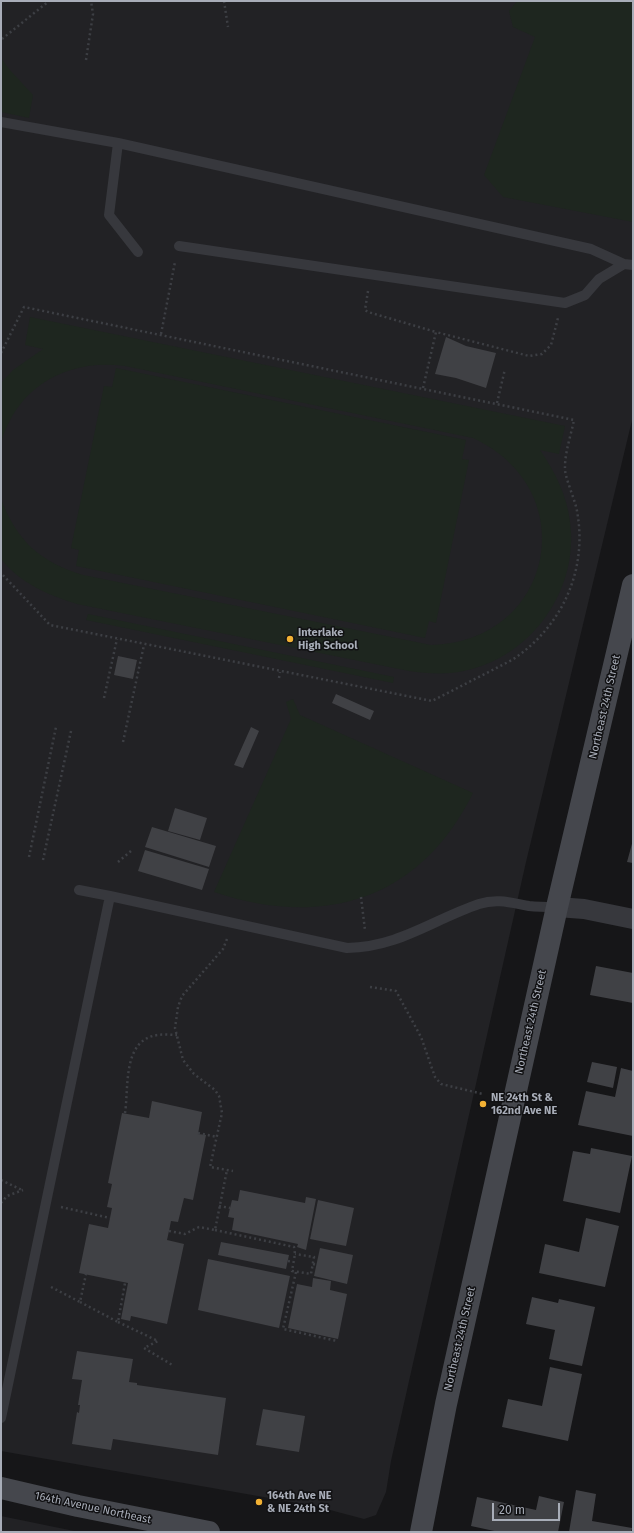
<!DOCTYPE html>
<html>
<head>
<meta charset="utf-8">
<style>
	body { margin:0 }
	#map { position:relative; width:634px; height:1533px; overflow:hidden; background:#161618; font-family:"Fira Sans",sans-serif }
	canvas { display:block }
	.frame { position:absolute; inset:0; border:2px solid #a8adb8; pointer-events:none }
	.scale { position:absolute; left:492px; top:1503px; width:68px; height:18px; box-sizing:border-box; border:2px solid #a8adb8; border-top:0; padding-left:5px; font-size:12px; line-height:14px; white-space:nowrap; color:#a8adb8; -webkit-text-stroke:3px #111113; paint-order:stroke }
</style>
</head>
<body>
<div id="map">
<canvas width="634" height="1533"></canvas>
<div class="frame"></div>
<div class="scale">20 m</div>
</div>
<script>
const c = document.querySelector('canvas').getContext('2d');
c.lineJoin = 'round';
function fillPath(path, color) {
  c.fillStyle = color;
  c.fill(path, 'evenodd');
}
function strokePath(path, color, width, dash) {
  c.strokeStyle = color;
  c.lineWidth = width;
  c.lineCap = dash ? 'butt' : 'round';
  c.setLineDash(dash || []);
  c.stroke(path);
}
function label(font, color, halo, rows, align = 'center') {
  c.font = font + ' "Fira Sans",sans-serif';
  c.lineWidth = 3;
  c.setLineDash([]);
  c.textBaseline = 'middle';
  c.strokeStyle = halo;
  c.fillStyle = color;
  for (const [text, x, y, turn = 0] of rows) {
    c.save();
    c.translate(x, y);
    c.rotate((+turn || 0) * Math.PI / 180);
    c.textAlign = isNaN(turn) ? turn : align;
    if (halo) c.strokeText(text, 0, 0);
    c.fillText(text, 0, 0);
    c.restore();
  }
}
const built = new Path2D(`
	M1,1H633V416L526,862L391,1461L386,1492L376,1515L364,1519L315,1506L1,1451Z
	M1,1516L79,1532H1Z`);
const green = new Path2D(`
	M517,1H633V222L503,197L484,175L535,37L513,27L509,11Z
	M1,58L9,69L33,95L29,118L1,112Z
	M30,317L565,426L559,454L540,450C555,472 567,495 570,522C579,587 535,652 472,669C451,675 430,674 409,671L77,604C48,595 20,583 1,559V499C17,541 40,562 83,575L431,645C554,642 585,490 473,438L125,366C68,358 17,386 1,443V383L13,370L43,349L25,345Z
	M116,368L466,440L462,459L469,460L436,623L429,621L425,638L76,566L79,550L71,548L104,386L112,387Z
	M88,614L394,677L393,683L86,620Z
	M293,699L300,715L473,793C420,900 324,929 214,892L291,719L286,702Z`);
const building = new Path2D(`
	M446,337L466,346L496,353L486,388L456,378L435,374Z
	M118,656L137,660L133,679L114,675Z
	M336,694L374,711L370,720L332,703Z
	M251,727L259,731L243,768L234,765Z
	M175,808L207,818L200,840L168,831Z
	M152,827L216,846L209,867L145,847Z
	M633,840V863L627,862Z
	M145,850L209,869L202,890L138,871Z
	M596,966L633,973V1003L590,995Z
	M592,1062L617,1067L613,1088L587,1082Z
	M621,1068L633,1071V1136L578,1125L586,1091L615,1097Z
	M152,1101L202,1112L198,1134L206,1135L193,1200L184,1198L178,1222L171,1221L169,1231L167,1240L184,1244L167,1324L131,1316L130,1321L121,1319L128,1283L79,1273L89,1224L108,1228L112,1208L107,1207L112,1184L108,1183L122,1113L149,1118Z
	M591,1148L632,1156L620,1213L563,1201L573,1151L590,1154Z
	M240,1190L305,1203L306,1197L316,1199L306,1250L297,1247L298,1244L232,1230L234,1218L228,1217L230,1208L232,1200L238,1201Z
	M318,1200L354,1208L346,1246L310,1239Z
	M586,1218L619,1226L605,1287L539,1273L545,1244L579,1252Z
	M221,1242L289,1255L286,1269L218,1255Z
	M320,1248L353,1255L347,1284L314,1276Z
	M208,1259L290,1276L279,1328L198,1310Z
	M313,1278L331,1281L330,1290L347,1294L338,1339L288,1328L297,1284L312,1287Z
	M532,1297L558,1303L559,1299L595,1307L582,1366L549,1359L555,1330L526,1324Z
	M77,1351L133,1359L129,1382L137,1383V1385L226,1398L218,1455L113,1439L111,1450L72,1444L77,1412L79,1413L80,1405H78L82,1380L72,1379Z
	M550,1367L582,1374L568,1441L502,1427L508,1399L542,1406Z
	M263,1409L305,1416L299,1452L256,1445Z
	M576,1490L596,1494L592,1521L632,1528L631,1532H569Z
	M539,1496L564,1502L558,1532H499L471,1526L477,1497L536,1510Z`);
const path = new Path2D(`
	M224,1L228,27
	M2,39L49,1
	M86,60L93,14L91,1
	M368,291L365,310L368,312L436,332
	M161,334L175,262
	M1,353L24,307L574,420C571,435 565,452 565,467C564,476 575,499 577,511C588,570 562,627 512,660L432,701L50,625L1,573
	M423,388L436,332L529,356L542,354L551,345L558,318
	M497,403L505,369
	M279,678L280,672
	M104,698L117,639
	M123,742L144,645
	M29,857L56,727
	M43,860L71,731
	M118,862L131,851
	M361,897L365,930
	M227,939L223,949L182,996L178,1007L175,1028L183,1060L194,1074L215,1090L219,1096L222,1113L210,1167L233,1171
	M370,987L396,991L421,1037L435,1077L441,1084L483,1094
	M125,1113C129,1088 122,1039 158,1035C164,1034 171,1035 177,1035
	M198,1133L217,1137
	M1,1180L22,1190
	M1,1203L7,1196L23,1190
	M219,1206L230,1208
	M61,1207L110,1218
	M215,1230L294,1247L295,1254L292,1271L311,1274L314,1257L295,1254
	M169,1231L185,1234L199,1227L215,1230L227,1170
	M288,1261L293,1262
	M313,1264L317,1265
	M296,1272L283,1329L337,1341
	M51,1287L80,1302L86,1274
	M80,1302L118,1322L125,1283
	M118,1322L158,1341L144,1348L174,1366`);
const lane = new Path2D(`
	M1,122L118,143L591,249L624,264
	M118,143L109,215L138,252
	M179,246L565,303L585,295L599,279L624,264L633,265
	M79,890L110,896
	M1,1418L110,896L347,948C399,947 432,920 479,904C497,898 512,903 529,906C538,907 548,907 557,907`);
const street = new Path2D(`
	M557,907L584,909L633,919`);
const secondary = new Path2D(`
	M1,1488L78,1506L209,1532
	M421,1532L446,1404L557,907L633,585`);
const markers = [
	[290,639,4,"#f2b134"],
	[483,1104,4,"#f2b134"],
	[259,1502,4,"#f2b134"]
];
const poiNames = [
	["Interlake",298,633],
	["High School",298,646],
	["NE 24th St &",491,1098],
	["162nd Ave NE",491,1111],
	["164th Ave NE",267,1496],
	["& NE 24th St",267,1509]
];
const streetNames = [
	["Northeast 24th Street",605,707,-77],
	["Northeast 24th Street",531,1022,-77],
	["Northeast 24th Street",460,1339,-77],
	["164th Avenue Northeast",93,1508,12]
];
fillPath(built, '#222225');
fillPath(green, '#1e261f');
fillPath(building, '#404145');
strokePath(path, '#3d3f44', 2.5, [2, 3]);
strokePath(lane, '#37383d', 10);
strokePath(street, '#37383d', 20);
strokePath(secondary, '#45474d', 22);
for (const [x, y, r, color] of markers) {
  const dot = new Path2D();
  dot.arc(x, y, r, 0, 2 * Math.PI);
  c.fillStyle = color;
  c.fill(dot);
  strokePath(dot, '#111113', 1.5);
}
label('bold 11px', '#a8adb8', '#111113', poiNames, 'left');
label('11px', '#a8adb8', '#111113', streetNames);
</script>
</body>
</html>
